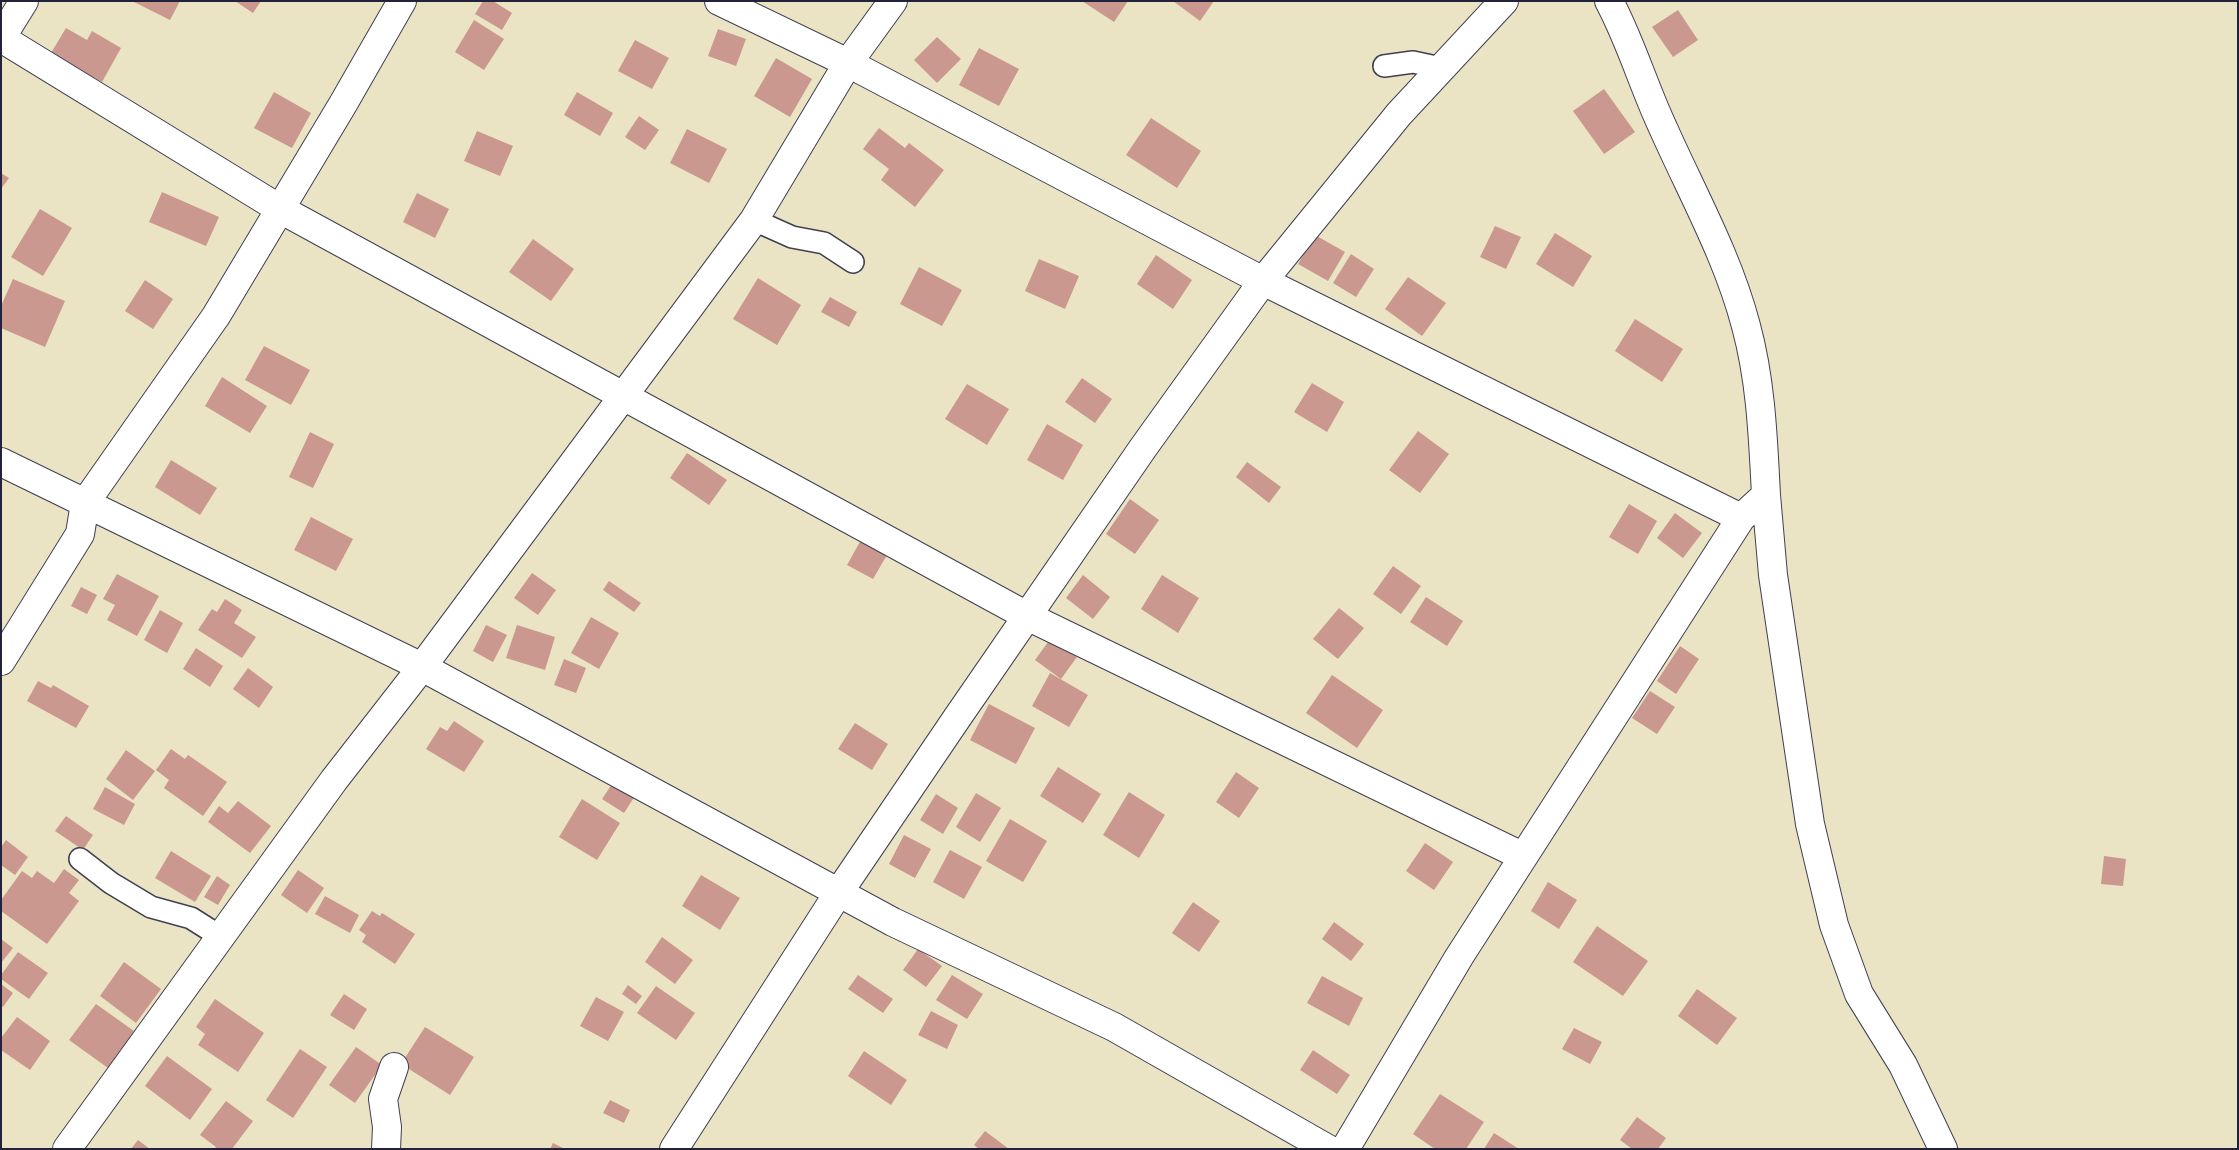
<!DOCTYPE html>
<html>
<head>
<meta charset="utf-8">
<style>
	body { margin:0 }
	#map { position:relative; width:2239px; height:1150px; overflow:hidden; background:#eae4c5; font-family:"Architects Daughter",sans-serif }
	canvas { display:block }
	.frame { position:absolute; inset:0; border:2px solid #22223b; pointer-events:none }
</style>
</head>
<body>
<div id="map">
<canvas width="2239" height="1150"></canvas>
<div class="frame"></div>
</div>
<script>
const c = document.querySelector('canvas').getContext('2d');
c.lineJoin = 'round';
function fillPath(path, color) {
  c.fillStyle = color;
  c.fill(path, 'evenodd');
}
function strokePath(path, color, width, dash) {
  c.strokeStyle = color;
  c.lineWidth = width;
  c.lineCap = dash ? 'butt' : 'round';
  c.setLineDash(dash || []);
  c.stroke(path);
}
const building = new Path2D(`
	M132,1H180L170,20Z
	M235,1H261L253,13Z
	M483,1H493L512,13L502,30L475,14Z
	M1082,1H1128L1114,22Z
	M1173,1H1214L1200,21Z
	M1678,10L1698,40L1673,57L1652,27Z
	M474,20L504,39L484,70L455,52Z
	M66,28L87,40L92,31L121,48L102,82L51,53Z
	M718,29L746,39L736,66L708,56Z
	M937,37L961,59L937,83L914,60Z
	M635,40L669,58L652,89L618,71Z
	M979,48L1019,69L999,106L959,85Z
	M776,58L812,79L790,117L754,96Z
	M1604,89L1635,132L1604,154L1573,111Z
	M274,92L311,113L292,148L254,128Z
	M577,92L613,113L600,136L564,115Z
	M639,116L659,130L645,150L625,137Z
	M1151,118L1201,151L1177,188L1126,155Z
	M879,128L905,148L909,143L944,170L915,207L881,180L889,169L863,149Z
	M687,129L727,149L709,183L670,163Z
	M477,131L513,146L500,176L464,161Z
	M1,173L9,178L1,189Z
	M162,192L219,217L206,246L149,222Z
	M417,193L449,209L435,238L403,222Z
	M40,209L72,228L43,276L11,257Z
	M1495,226L1521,237L1506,269L1480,257Z
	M1555,233L1592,256L1573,287L1536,264Z
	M1315,235L1345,252L1328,281L1298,264Z
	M533,239L574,269L551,301L509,272Z
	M1351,254L1374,269L1356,297L1333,283Z
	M1156,255L1192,280L1173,309L1137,284Z
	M1039,259L1079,276L1065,309L1025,291Z
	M919,267L962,290L942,326L900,304Z
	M1408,277L1446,303L1422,336L1385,309Z
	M758,278L801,305L777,345L733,319Z
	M13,279L65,301L45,347L1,328V306Z
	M145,280L173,299L153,329L125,311Z
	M830,297L857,312L849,327L821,312Z
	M1635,319L1683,349L1662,382L1615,351Z
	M264,346L310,370L291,405L245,380Z
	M222,377L267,406L250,433L205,406Z
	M1082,378L1112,399L1095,423L1065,402Z
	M1312,383L1344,402L1327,432L1294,412Z
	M967,384L1009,409L987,445L945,419Z
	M1047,424L1083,445L1063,480L1027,460Z
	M1418,431L1449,454L1420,493L1389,470Z
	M310,432L334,444L313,488L289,477Z
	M687,453L727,480L709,505L670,478Z
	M171,460L217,488L200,515L155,487Z
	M1247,462L1281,487L1269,503L1236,477Z
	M1130,499L1159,520L1135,554L1106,534Z
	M1629,504L1657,521L1638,554L1609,537Z
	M1675,513L1702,533L1683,558L1657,538Z
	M311,517L353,539L336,571L294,550Z
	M861,540L887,555L873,579L847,565Z
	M1393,566L1421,586L1401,614L1373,594Z
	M532,573L556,590L538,615L514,598Z
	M117,574L159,596L137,636L107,620L115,605L103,599Z
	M1083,575L1110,597L1093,619L1066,598Z
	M1162,575L1199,598L1178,633L1141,609Z
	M609,581L641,603L634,612L603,590Z
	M81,587L97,595L87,614L71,606Z
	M1426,597L1463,621L1447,646L1410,622Z
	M225,599L242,610L234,623L256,637L242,658L198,630L212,609L217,612Z
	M1339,608L1364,628L1338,659L1313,639Z
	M160,610L183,623L167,653L144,640Z
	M591,617L619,633L599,669L571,653Z
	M486,625L507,635L493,662L473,651Z
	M517,625L555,637L545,670L506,658Z
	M1051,638L1077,657L1061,679L1035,660Z
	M1680,646L1699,659L1676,694L1657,681Z
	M196,648L223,666L210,687L183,669Z
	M564,659L586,668L576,693L554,685Z
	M248,668L273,687L259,708L233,689Z
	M1050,673L1088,695L1069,727L1032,706Z
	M1332,675L1383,710L1357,748L1306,713Z
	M38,681L51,688L53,685L89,706L76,728L27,701Z
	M1650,691L1675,707L1657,734L1632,718Z
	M989,704L1035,728L1016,764L970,740Z
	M454,721L484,741L464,772L426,749L440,727L447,731Z
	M855,723L888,744L872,770L838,749Z
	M171,749L185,759L188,755L227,782L203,816L164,788L169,780L156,770Z
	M126,750L155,771L133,800L106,779Z
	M1058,767L1101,794L1083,823L1040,796Z
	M1236,772L1259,788L1239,818L1216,802Z
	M614,781L635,796L624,813L602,799Z
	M105,787L135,804L124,825L93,809Z
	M1129,792L1165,815L1139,858L1103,835Z
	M976,793L1001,808L980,842L956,827Z
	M936,794L958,808L943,834L920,820Z
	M582,799L620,823L597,860L559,837Z
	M238,801L271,826L250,853L208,822L219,806L228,813Z
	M66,816L93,835L83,850L55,831Z
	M1010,819L1047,841L1023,882L986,861Z
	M904,835L931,849L915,878L889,864Z
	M6,840L28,857L15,875L1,865V847Z
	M1425,843L1453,862L1434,890L1406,871Z
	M950,850L982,867L964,899L933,882Z
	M171,851L211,876L195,902L155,878Z
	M2104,856L2126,859L2123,886L2101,884Z
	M64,869L79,880L69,893L79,901L47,944L1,911V900L22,871L32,878L37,871L54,883Z
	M298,870L324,888L307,913L281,895Z
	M701,875L740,898L720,930L682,906Z
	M217,876L230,885L218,905L204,897Z
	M1548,882L1577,900L1559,929L1531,911Z
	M325,896L359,915L350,933L315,914Z
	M1193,902L1220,921L1199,952L1172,933Z
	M372,911L380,916L382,913L415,934L395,964L362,942L366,935L359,930Z
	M1334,922L1364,944L1351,961L1322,939Z
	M1597,926L1648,961L1623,996L1573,962Z
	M662,937L693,960L675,984L645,962Z
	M1,939L13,948L1,963Z
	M918,949L942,966L926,987L903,970Z
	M18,952L48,973L29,999L1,979V975Z
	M124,962L161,989L136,1023L100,996Z
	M858,975L893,999L883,1013L848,989Z
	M952,975L983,994L967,1019L936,1000Z
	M1322,976L1363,998L1349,1026L1307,1003Z
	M1,984L13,993L3,1007L1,1006Z
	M628,985L642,996L636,1004L622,994Z
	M656,986L695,1013L676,1040L637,1013Z
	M1697,989L1737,1018L1717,1045L1678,1016Z
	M344,994L367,1009L354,1030L330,1015Z
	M596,997L624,1012L608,1041L580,1026Z
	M215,999L264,1033L238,1072L198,1045L205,1034L196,1027Z
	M96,1004L134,1031L108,1068L69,1040Z
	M931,1011L958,1025L947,1049L918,1035Z
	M17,1017L50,1041L30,1070L1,1050V1038Z
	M425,1027L474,1057L450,1095L401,1064Z
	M1574,1028L1602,1042L1590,1064L1562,1049Z
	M356,1047L382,1065L355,1103L329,1085Z
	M300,1049L327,1067L293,1118L266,1100Z
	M1313,1050L1350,1075L1337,1094L1300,1070Z
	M864,1051L907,1080L891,1105L848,1076Z
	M167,1056L212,1089L190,1120L145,1086Z
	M1440,1094L1484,1122L1466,1149H1435L1413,1134Z
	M610,1100L630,1110L624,1123L603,1113Z
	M226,1101L253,1121L232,1149H214L216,1147L200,1135Z
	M1637,1117L1666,1138L1658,1149H1632L1620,1140Z
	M985,1131L1009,1149H979L974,1145Z
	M1494,1133L1519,1149H1484Z
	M138,1140L150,1149H131Z
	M553,1143L565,1149H550Z`);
const lane = new Path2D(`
	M1384,66L1413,62L1441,68
	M754,220L792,237L824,243L853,262
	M80,859L111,883L151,907L191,918L221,937`);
const street = new Path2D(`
	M719,1L848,63L1263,281L1741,518
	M1,38L280,209L1027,616L1522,856
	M1,38L24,1
	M1,462L422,667L893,922L1114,1027L1328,1149
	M1766,495L1773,575L1810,824L1834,925L1859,994L1903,1065L1943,1149
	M1,661L80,534L85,503L216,316L343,104L402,1
	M67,1149L334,780L422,667L754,220L848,63L893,1
	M386,1149L387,1127L383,1099L394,1067
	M674,1149L839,892L957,718L1143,448L1263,281L1399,114L1504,1
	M1345,1149L1459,957L1741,518L1766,495C1763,438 1761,381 1746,326C1728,257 1693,195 1664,130C1644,88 1631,42 1609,1`);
fillPath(building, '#ca988e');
strokePath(lane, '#403f50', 24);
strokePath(street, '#403f50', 30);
strokePath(lane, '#fff', 21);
strokePath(street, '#fff', 28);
</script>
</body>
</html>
